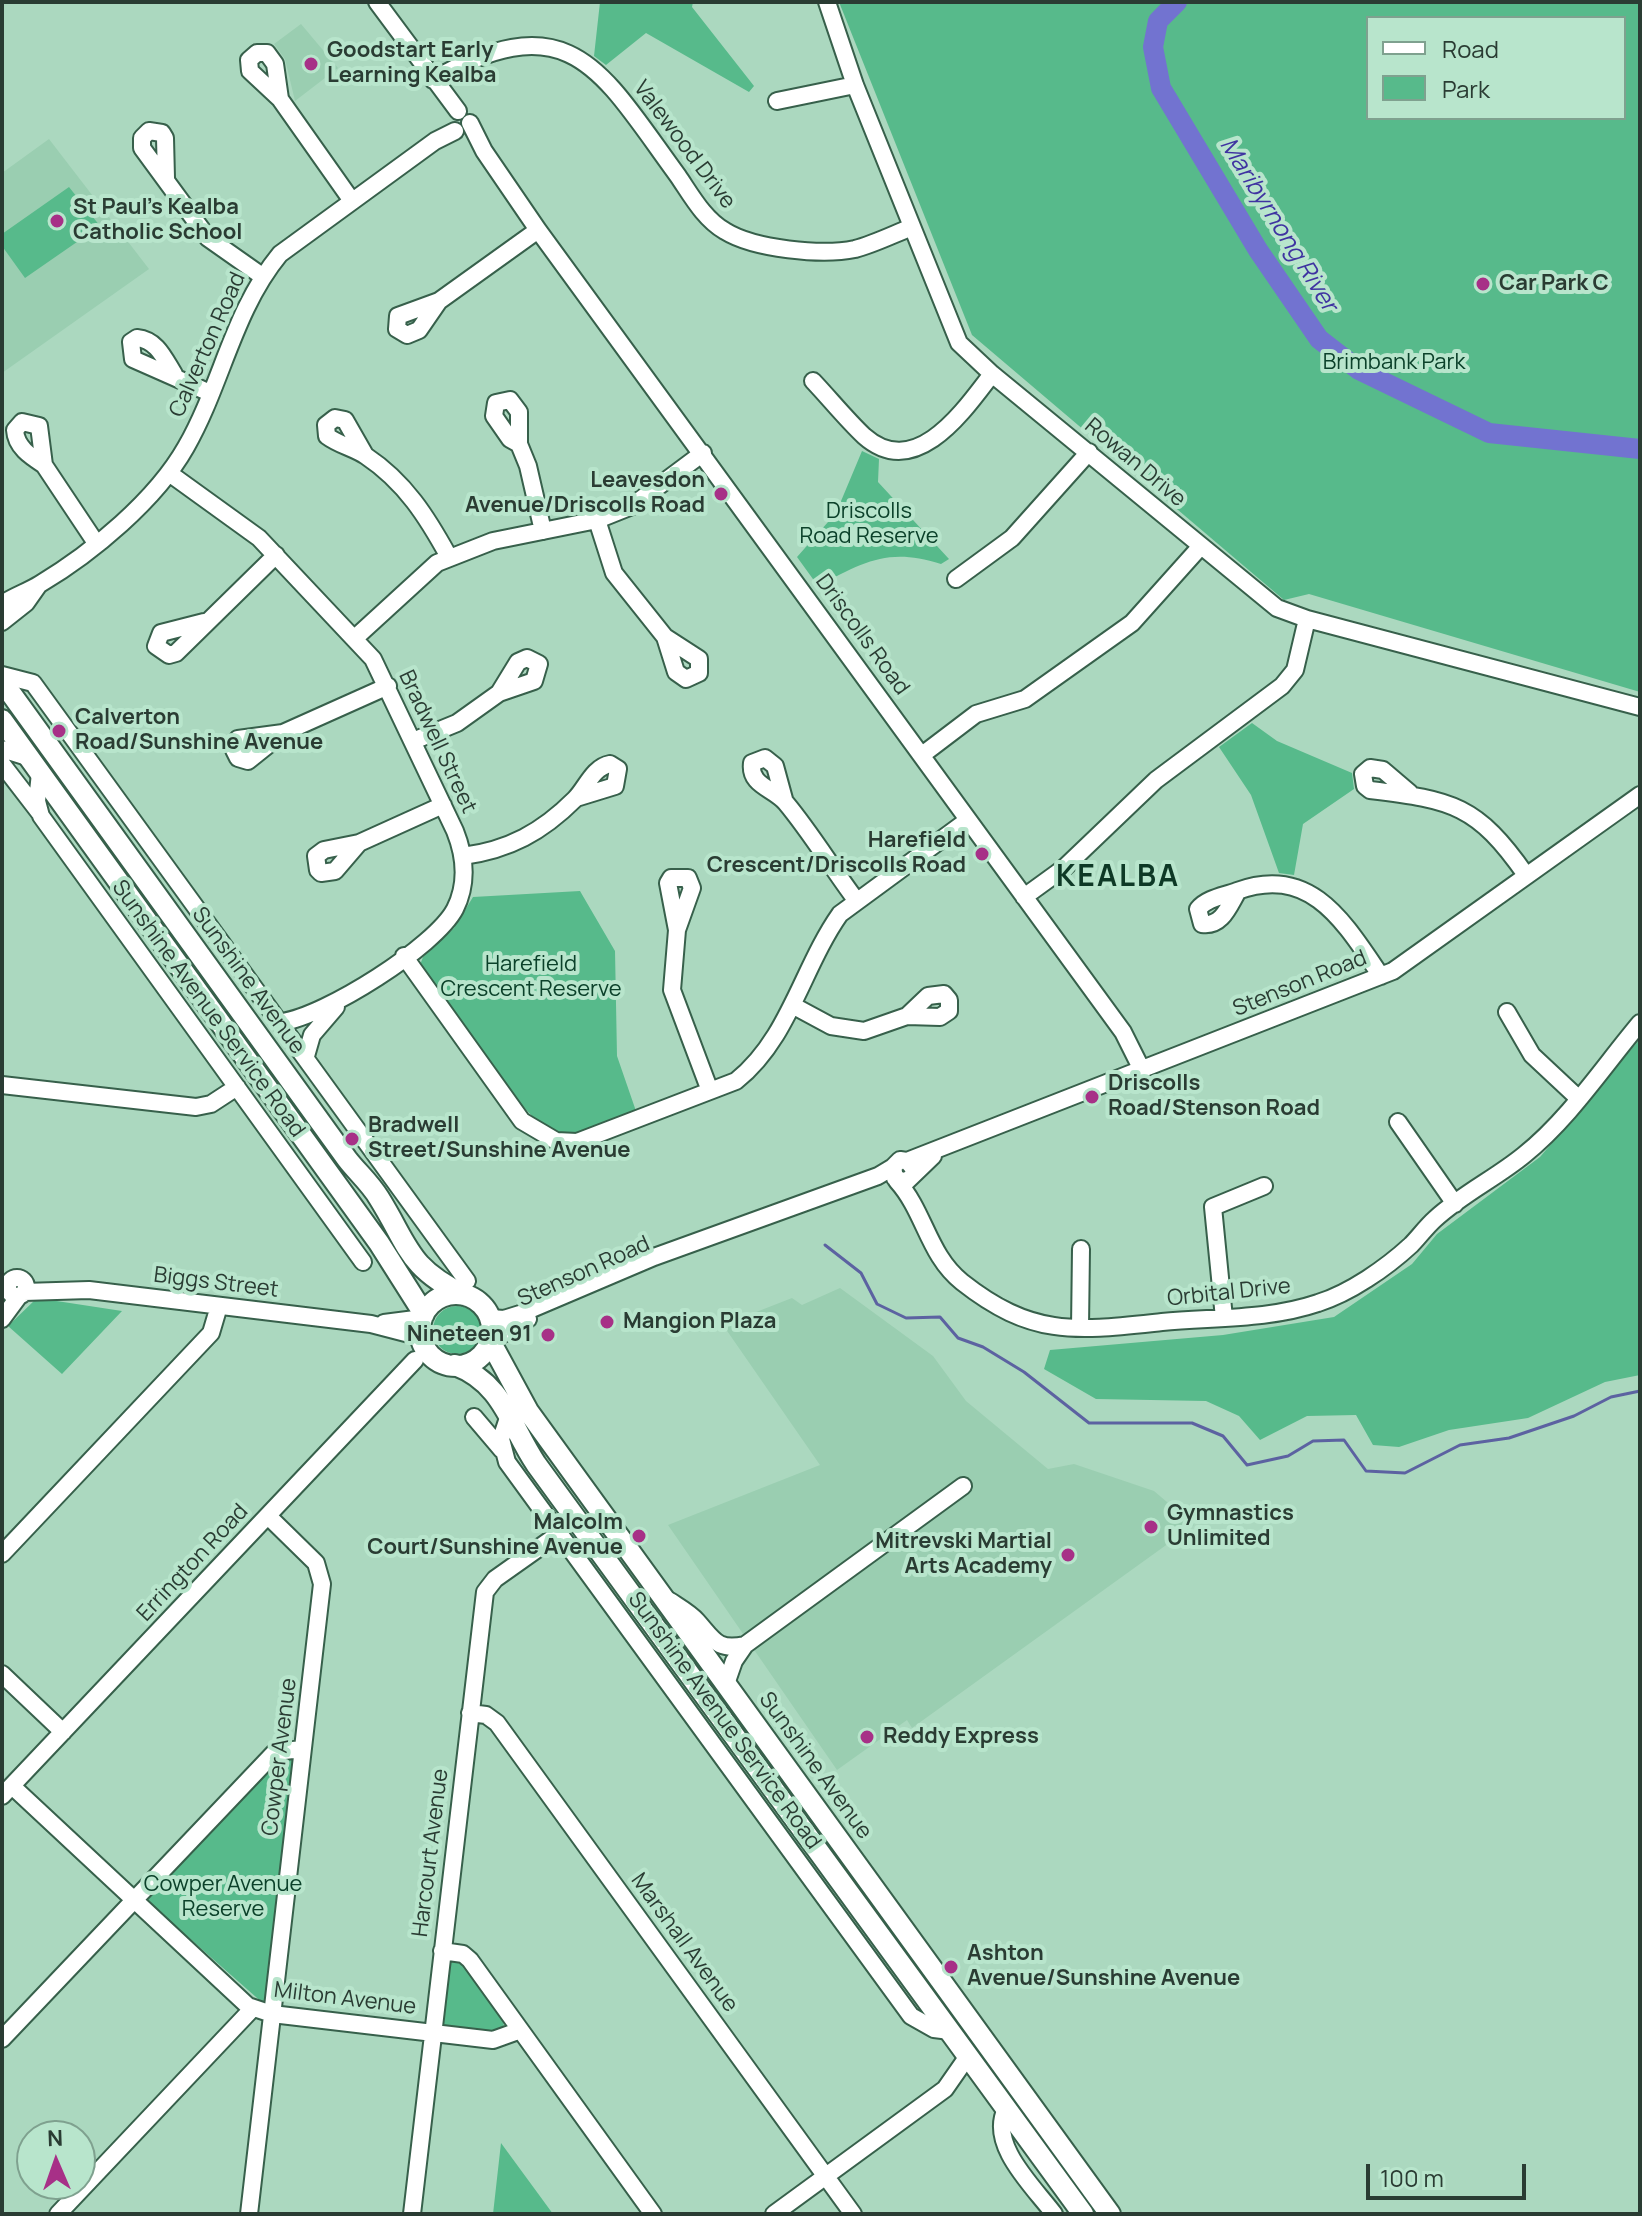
<!DOCTYPE html>
<html>
<head>
<meta charset="utf-8">
<style>
	body { margin:0 }
	#map { position:relative; width:1642px; height:2216px; overflow:hidden; background:#abd8bf; font-family:Manrope,sans-serif }
	canvas { display:block }
	.frame { position:absolute; inset:0; border:4px solid #2a3c33; pointer-events:none }
	.legend { position:absolute; left:1366px; top:16px; width:260px; height:104px; box-sizing:border-box; background:#b8e5cc; border:2px solid #7fa18f; margin:0; padding:10px 14px; list-style:none; font-size:24px; color:#2a3c33 }
	.legend li { display:flex; align-items:center; gap:16px; height:40px }
	.legend b { width:40px; border:2px solid #7fa18f }
	.north { position:absolute; left:16px; top:2120px; width:80px; height:80px; box-sizing:border-box; background:#b8e5cc; border:2px solid #7fa18f; border-radius:50%; rotate:358deg; font-size:22px; font-weight:700; line-height:32px; text-align:center; color:#2a3c33 }
	.north::after { content:''; display:block; margin:auto; width:28px; height:36px; background:#a73087; clip-path:polygon(50% 0,100% 100%,50% 72%,0 100%) }
	.scale { position:absolute; left:1366px; top:2164px; width:160px; height:36px; box-sizing:border-box; border:4px solid #2a3c33; border-top:0; padding-left:10px; font-size:24px; line-height:28px; white-space:nowrap; color:#2a3c33; -webkit-text-stroke:6px #b8e5cc; paint-order:stroke }
</style>
</head>
<body>
<div id="map">
<canvas width="1642" height="2216"></canvas>
<div class="frame"></div>
<ul class="legend">
<li><b style="height:10px;background:#fff"></b>Road</li>
<li><b style="height:22px;background:#57ba8b"></b>Park</li>
</ul>
<div class="north">N</div>
<div class="scale">100 m</div>
</div>
<script>
const c = document.querySelector('canvas').getContext('2d');
c.lineJoin = 'round';
function fillPath(path, color) {
  c.fillStyle = color;
  c.fill(path, 'evenodd');
}
function strokePath(path, color, width, dash) {
  c.strokeStyle = color;
  c.lineWidth = width;
  c.lineCap = dash ? 'butt' : 'round';
  c.setLineDash(dash || []);
  c.stroke(path);
}
function label(font, color, halo, rows, align = 'center') {
  c.font = font + ' Manrope,sans-serif';
  c.lineWidth = 8;
  c.setLineDash([]);
  c.textBaseline = 'middle';
  c.strokeStyle = halo;
  c.fillStyle = color;
  for (const [text, x, y, turn = 0] of rows) {
    c.save();
    c.translate(x, y);
    c.rotate((+turn || 0) * Math.PI / 180);
    c.textAlign = isNaN(turn) ? turn : align;
    if (halo) c.strokeText(text, 0, 0);
    c.fillText(text, 0, 0);
    c.restore();
  }
}
const built = new Path2D(`
	M301,24L338,68L295,101L285,59L274,44Z
	M49,139L149,269L2,373V173Z
	M840,1288L933,1356L966,1401L1048,1469L1074,1464L1154,1491L1194,1525L912,1728L907,1720L837,1770L668,1525L820,1465L723,1325L792,1298L802,1305Z`);
const green = new Path2D(`
	M600,2H693L692,7L754,86L749,92L646,33L606,65L594,56Z
	M839,2H1640V692L1309,594L1284,600L972,335ZM1368,18H1624V118H1368Z
	M69,187L100,226L25,278L2,246V234Z
	M862,451L879,459L878,482L949,559L941,564C888,547 864,562 818,586L797,557L836,513Z
	M1252,723L1277,741L1352,773L1354,789L1303,824L1294,875L1279,873L1251,795L1219,747Z
	M580,891L615,951L617,1056L637,1114C614,1122 585,1138 560,1134C523,1127 445,1000 420,965L423,957L454,928L473,897Z
	M1640,1039V1375L1605,1382L1528,1418L1449,1430L1399,1447L1373,1445L1356,1415L1307,1416L1260,1440L1239,1416L1206,1401L1096,1399L1044,1369L1050,1350L1223,1335L1334,1317L1412,1264L1437,1234L1540,1157Z
	M37,1298L122,1311L62,1374L8,1326Z
	M433 1330a24 24 0 1 1 48 0a24 24 0 1 1-48 0Z
	M284,1756L294,1760L265,2005L146,1900Z
	M452,1960L460,1962L504,2021L503,2032L495,2035L447,2029L442,2025L446,1964Z
	M501,2143L553,2214H493Z`);
const stream = new Path2D(`
	M825,1245L861,1273L877,1304L906,1318L940,1317L958,1338L983,1347L1024,1372L1089,1423H1192L1223,1436L1247,1465L1288,1456L1313,1441L1344,1440L1366,1471L1405,1473L1460,1445L1509,1438L1574,1416L1611,1397L1640,1391`);
const river = new Path2D(`
	M1177,2L1158,21L1153,47L1161,88L1258,250L1319,339L1359,370L1489,433L1640,449`);
const minor = new Path2D(`
	M377,2L458,111
	M827,2L855,85L959,343L992,374L1277,608L1307,619L1640,707
	M433,80C571,1 601,71 678,176C691,195 704,219 725,231C754,249 822,256 855,249C874,244 894,234 912,227
	M280,99L275,64L267,53H257L249,60L250,71L280,99L352,201
	M777,101L855,85
	M470,123L484,151L538,230L1123,1032L1142,1070
	M166,178L165,138L162,133L149,131L142,138V148L208,238L262,276
	M439,301L419,330L407,335L397,329L398,316L439,301L538,230
	M174,374C164,358 157,340 137,338L131,342L133,359L210,393
	M813,381C830,399 846,419 864,436C916,482 965,409 992,374
	M519,444L510,439L494,416L496,403L510,400L519,412V444L528,466L543,531
	M365,455L345,420L335,418L326,425L327,436C339,445 354,448 366,456C405,482 427,517 449,557
	M44,465C30,456 16,447 15,430L22,422L39,426L44,465L96,543
	M169,473L259,538L373,659L455,831C465,856 468,883 455,909C435,947 325,1016 282,1022
	M597,520L614,573L665,637L699,659V673L686,679L676,672L665,637
	M956,579L1012,538L1089,452
	M2,604C14,596 27,592 40,584C92,553 156,500 186,447C222,384 233,311 280,254L435,141L455,131
	M2,622L26,603L38,586
	M204,622L161,633L156,646L169,655L176,653L276,555
	M355,638L437,563L493,541L597,520L632,506L703,453
	M2,675L33,683L467,1281
	M283,733L248,761L238,758L234,750L238,739L283,733L388,686
	M413,741L457,723L499,693L534,681L539,664L527,658L518,662L499,693
	M2,749L30,758
	M922,755L976,714L1025,699L1132,623L1201,546
	M2,764L39,812
	M40,773L37,801L41,816L363,1262
	M1410,793L1383,770L1370,768L1363,774L1365,786L1370,790C1453,800 1477,805 1526,875
	M784,799L775,766L765,758L752,763C749,786 774,788 786,803C811,833 832,868 856,900
	M359,843L335,871L321,873L318,870L316,856L324,850L359,843L443,805
	M463,856C509,850 542,832 575,799C586,788 593,767 610,764L618,769L615,786L576,798
	M1238,891C1229,906 1222,927 1202,924L1198,909C1207,898 1224,896 1237,891C1311,864 1344,922 1381,976
	M1024,897L1064,868L1156,780L1282,686L1295,670L1307,619
	M677,930L692,888L688,878H671L668,883L677,930L672,990L710,1091
	M404,956L522,1121L556,1141L577,1142L736,1081C789,1039 802,968 840,914L968,820
	M792,1005L831,1026L864,1031L907,1016L940,1017L949,1011V1000L944,994L928,996L907,1016
	M1507,1012L1532,1055L1578,1098
	M306,1056L312,1035L336,1007
	M2,1085L196,1107L211,1104L237,1087
	M1398,1122L1455,1204
	M907,1161L1393,971L1640,795
	M913,1175L914,1169L907,1161L900,1160L893,1167L895,1178L906,1182L933,1156
	M897,1181C925,1212 928,1255 962,1282C1033,1338 1077,1331 1162,1322C1214,1317 1268,1320 1318,1303C1350,1293 1386,1268 1411,1245C1419,1237 1426,1227 1435,1219C1462,1194 1496,1178 1524,1155C1569,1119 1603,1067 1640,1023
	M8 1287a9 9 0 1 1 18 0a9 9 0 1 1-18 0Z
	M24,1292L89,1290L371,1324L421,1337
	M490,1318L504,1319L520,1314L654,1257L878,1176L893,1167
	M1224,1318L1213,1207L1264,1186
	M2,1319L19,1296
	M384,1323L423,1318
	M1080,1328L1081,1249
	M492,1335L503,1334L528,1319
	M510,1412L501,1439L507,1462L911,2016L934,2029L950,2031
	M474,1417L502,1450
	M2,1554L211,1333L219,1306
	M670,1601C679,1607 690,1613 697,1621C714,1640 717,1651 745,1645
	M2,1674L63,1732
	M726,1684L734,1661L745,1645L963,1486
	M470,1713L486,1715L497,1723L853,2214
	M12,1786L248,2006L272,2014L493,2040L518,2031
	M2,1796L415,1360
	M442,1951L463,1954L470,1960L653,2214
	M2,2039L275,1752L302,1749
	M1006,2109C988,2145 1034,2187 1054,2214
	M58,2214L253,2008
	M249,2214L322,1584L316,1563L268,1516
	M412,2214L485,1592L495,1579L560,1533
	M774,2214L945,2089L968,2056`);
const major = new Path2D(`
	M2,681L347,1159C357,1172 370,1183 379,1198C409,1246 407,1267 464,1295
	M2,720L379,1243L424,1314
	M420 1330a36 36 0 1 1 72 0a36 36 0 1 1-72 0Z
	M490,1341L528,1411L1110,2214
	M455,1365C503,1383 510,1425 536,1464L1083,2214`);
const markers = [
	[311,64,8,"#a73087"],
	[57,221,8,"#a73087"],
	[1483,284,8,"#a73087"],
	[721,494,8,"#a73087"],
	[59,731,8,"#a73087"],
	[982,854,8,"#a73087"],
	[1092,1097,8,"#a73087"],
	[352,1139,8,"#a73087"],
	[607,1322,8,"#a73087"],
	[548,1335,8,"#a73087"],
	[1151,1527,8,"#a73087"],
	[639,1536,8,"#a73087"],
	[1068,1555,8,"#a73087"],
	[867,1737,8,"#a73087"],
	[951,1967,8,"#a73087"]
];
const poiNames = [
	["Goodstart Early",327,51],
	["Learning Kealba",327,76],
	["St Paul’s Kealba",73,208],
	["Catholic School",73,233],
	["Car Park C",1499,284],
	["Leavesdon",705,481,"right"],
	["Avenue/Driscolls Road",705,506,"right"],
	["Calverton",75,718],
	["Road/Sunshine Avenue",75,743],
	["Harefield",966,841,"right"],
	["Crescent/Driscolls Road",966,866,"right"],
	["Driscolls",1108,1084],
	["Road/Stenson Road",1108,1109],
	["Bradwell",368,1126],
	["Street/Sunshine Avenue",368,1151],
	["Mangion Plaza",623,1322],
	["Nineteen 91",532,1335,"right"],
	["Gymnastics",1167,1514],
	["Unlimited",1167,1539],
	["Malcolm",623,1523,"right"],
	["Court/Sunshine Avenue",623,1548,"right"],
	["Mitrevski Martial",1052,1542,"right"],
	["Arts Academy",1052,1567,"right"],
	["Reddy Express",883,1737],
	["Ashton",967,1954],
	["Avenue/Sunshine Avenue",967,1979]
];
const streetNames = [
	["Valewood Drive",684,145,53],
	["Calverton Road",208,345,-66],
	["Rowan Drive",1135,463,40],
	["Driscolls Road",862,635,54],
	["Bradwell Street",437,742,65],
	["Sunshine Avenue",248,981,54],
	["Stenson Road",1300,984,-22],
	["Sunshine Avenue Service Road",208,1009,54],
	["Stenson Road",584,1272,-24],
	["Biggs Street",216,1283,7],
	["Orbital Drive",1229,1293,-6],
	["Errington Road",193,1563,-47],
	["Sunshine Avenue Service Road",724,1721,54],
	["Cowper Avenue",280,1757,-83],
	["Sunshine Avenue",815,1766,54],
	["Harcourt Avenue",431,1853,-83],
	["Marshall Avenue",684,1943,54],
	["Milton Avenue",345,1999,7]
];
const parkNames = [
	["Brimbank Park",1394,363],
	["Driscolls",869,512],
	["Road Reserve",869,537],
	["Harefield",531,965],
	["Crescent Reserve",531,990],
	["Cowper Avenue",223,1885],
	["Reserve",223,1910]
];
const waterNames = [
	["Maribyrnong River",1278,225,58]
];
const districtNames = [
	["KEALBA",1118,878]
];
fillPath(built, '#9aceb1');
fillPath(green, '#57ba8b');
strokePath(stream, '#5c62a1', 3);
strokePath(river, '#7273d0', 20);
strokePath(minor, '#37604b', 20);
strokePath(major, '#37604b', 24);
strokePath(minor, '#fff', 16);
strokePath(major, '#fff', 20);
for (const [x, y, r, color] of markers) {
  const dot = new Path2D();
  dot.arc(x, y, r, 0, 2 * Math.PI);
  c.fillStyle = color;
  c.fill(dot);
  strokePath(dot, '#b8e5cc', 3);
}
label('bold 22px', '#2a3c33', '#b8e5cc', poiNames, 'left');
label('22px', '#2a3c33', '#b8e5cc', streetNames);
label('22px', '#0b412a', '#b8e5cc', parkNames);
label('italic 24px', '#3f33a1', '#b8e5cc', waterNames);
c.letterSpacing = '2px';
label('bold 30px', '#0e3926', '#b8e5cc', districtNames);
c.letterSpacing = '0px';
</script>
</body>
</html>
